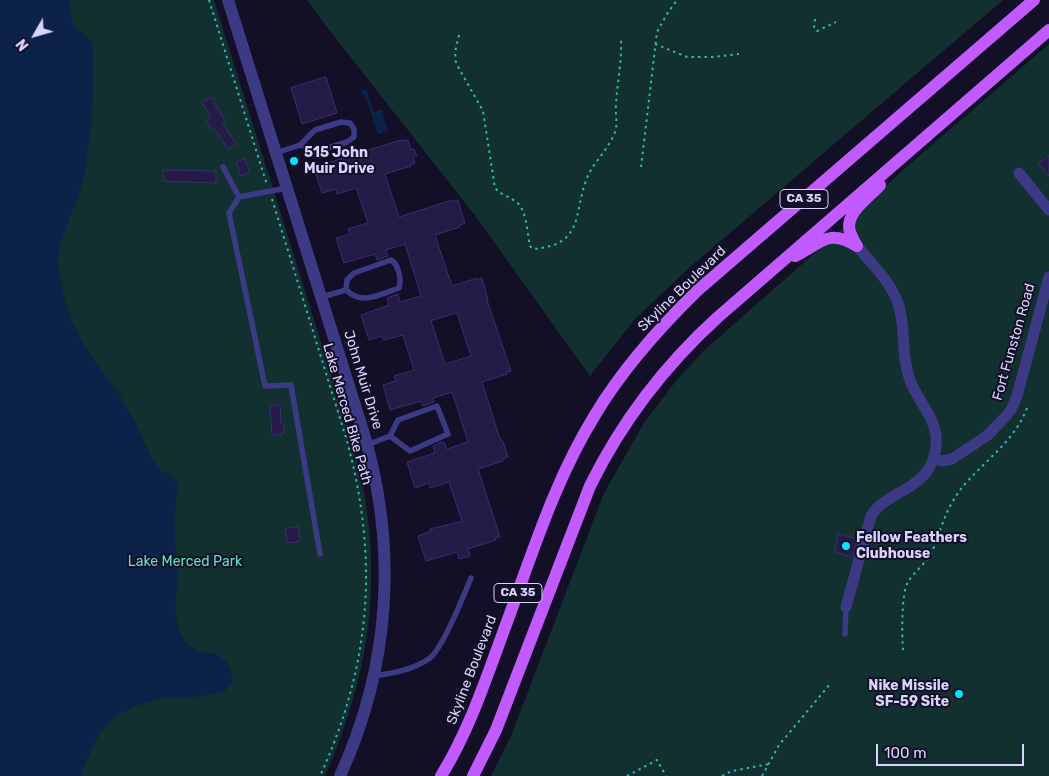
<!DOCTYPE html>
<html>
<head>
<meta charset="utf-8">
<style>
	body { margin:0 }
	#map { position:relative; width:1049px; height:776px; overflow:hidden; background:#130f26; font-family:Rubik,sans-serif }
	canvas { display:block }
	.north { position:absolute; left:10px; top:10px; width:50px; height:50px; -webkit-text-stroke:4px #130f26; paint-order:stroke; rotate:232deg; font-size:14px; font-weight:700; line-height:20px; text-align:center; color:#d9d4ff }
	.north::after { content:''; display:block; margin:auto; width:18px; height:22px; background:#d9d4ff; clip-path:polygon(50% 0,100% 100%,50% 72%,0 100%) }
	.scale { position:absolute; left:876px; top:744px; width:148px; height:22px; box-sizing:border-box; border:2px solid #d9d4ff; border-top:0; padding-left:6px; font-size:15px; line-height:18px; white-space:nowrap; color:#d9d4ff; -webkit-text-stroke:4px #130f26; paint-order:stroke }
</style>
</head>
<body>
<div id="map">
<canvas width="1049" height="776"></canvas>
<div class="north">N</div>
<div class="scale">100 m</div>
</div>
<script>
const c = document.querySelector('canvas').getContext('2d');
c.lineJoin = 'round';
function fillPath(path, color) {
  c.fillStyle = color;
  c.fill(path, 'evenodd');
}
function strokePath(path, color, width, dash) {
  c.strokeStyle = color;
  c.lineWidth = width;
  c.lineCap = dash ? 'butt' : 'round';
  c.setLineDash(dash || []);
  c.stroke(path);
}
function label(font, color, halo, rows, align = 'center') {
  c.font = font + ' Rubik,sans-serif';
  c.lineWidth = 4;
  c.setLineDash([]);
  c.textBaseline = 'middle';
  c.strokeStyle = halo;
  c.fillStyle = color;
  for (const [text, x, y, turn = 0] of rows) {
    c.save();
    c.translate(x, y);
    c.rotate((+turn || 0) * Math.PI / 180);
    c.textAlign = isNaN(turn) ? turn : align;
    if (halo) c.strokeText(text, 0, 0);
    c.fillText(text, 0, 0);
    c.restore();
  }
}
const green = new Path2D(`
	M0,0H214L351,438C386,557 375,663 325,776H0Z
	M307,0H1003L690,267L635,319L590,376L477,218L326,26Z
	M1049,44V776H491L511,736L604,493L644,423L679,377L709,346L859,214L862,209L904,169Z`);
const water = new Path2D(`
	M0,0H69L71,16L75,28L89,38L93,45V87L92,118L85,173L79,194L60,244L58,261L63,293L71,320L85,347L119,394L137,425L152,459L160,470L172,476L178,484L174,525L178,576L175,609L179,631L186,643L198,651L216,654L227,663L233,676L231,685L223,692L195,697L165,698L132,707L114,718L100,733L90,753L80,776H0Z
	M364,89V91L367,90L374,112L382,109L388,131L378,134L365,95L362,94L361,90Z`);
const building = new Path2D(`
	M326,77L337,113L302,124L291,88Z
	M211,98L226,122L223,124L236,144L228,149L215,129L212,130L206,120L211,117L202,103Z
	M402,140L403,141L408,140L411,150L414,149L417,156L413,157L415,163L411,165V166L385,174L399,217L452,200L453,202L458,200L465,223L460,225V227L435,235L452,286L477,278L478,280L482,278L488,300H487L511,371L507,372V374L482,382L499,436L503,442L508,457L503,459V461L478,469L500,537L495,538L496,540L468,549L470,556L459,559L457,552L426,561L418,536L431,531L430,529L462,521L449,482L430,488L429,483L415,488L407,462L435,453L433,446L439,443L444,442L447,449L468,442L452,392L433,398L434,402L423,406L421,401L390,410L383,385L396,381L394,376L414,370L403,335L384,340L382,336L369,340L361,315L389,305L387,298L398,294L400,302L421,296L405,244L386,250L388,256L377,260L375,254L344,263L336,238L350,234L348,229L368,223L356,188L337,194L336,189L322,193L314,168L343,158L341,150L352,147L354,154ZM457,313L471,356L445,364L431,321Z
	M1049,156V176L1039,164Z
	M245,159L250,172L241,176L236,163Z
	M164,170L216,171V183L164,181Z
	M280,405L281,424H284V433H282V435H272L270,406Z
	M298,527L300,541L288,543L285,529Z
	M839,534L857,539L852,557L835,552Z`);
const path = new Path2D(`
	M209,0L267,185
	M815,19L814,28L817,31L836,22
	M459,35L455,52L456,63L483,111L495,188C501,195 508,196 515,201C527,208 527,233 530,246L533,249C585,245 573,213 587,178C594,161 609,149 615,132C618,124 615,114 616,105C617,83 622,63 621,40
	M655,44L687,57H713L739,54
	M641,167L657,32L667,14L677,0
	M272,199L347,441C379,560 371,664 320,776
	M903,650C902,636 901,593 908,582C914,572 928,561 932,552C942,527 946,506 965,484C987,459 1015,440 1027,408L1024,406
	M627,776L657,760L666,776
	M722,776L732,771L769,764
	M762,776L779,745L831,683`);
const service = new Path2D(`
	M276,153L300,145L321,150L347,142L354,137V129L350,123L341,122L315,130L300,145
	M223,167L239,197
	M287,188L239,197L229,213L265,386L291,385L320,554
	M391,260C398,264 402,279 399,288C380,294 363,306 346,290L347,280L354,273Z
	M322,297L346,290
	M367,445L390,436L410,451L448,434L437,406L398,420L390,436
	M845,634L846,607
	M374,676C394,673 413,670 430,658C443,648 464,595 471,578`);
const minor = new Path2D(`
	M1019,173L1049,210
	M933,459L942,461L952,459L988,435L1006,416L1011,410L1017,396L1049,277
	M846,607L871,516C884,494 916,491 929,468C935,458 937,447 936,435C933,415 917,399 910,380C900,354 907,324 896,298C887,278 871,263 857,246`);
const tertiary = new Path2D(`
	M228,0L364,434C398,549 390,667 340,776`);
const primary = new Path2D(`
	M857,246C854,242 852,237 850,232C844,213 869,198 880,185
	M795,256C822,243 827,228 857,246
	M441,776C469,731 486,679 504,630C531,558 554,481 595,415C623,368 659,328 698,290L1034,0
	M473,776L496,730L590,486C622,421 664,366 718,317L1049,30`);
const markers = [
	[294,161,5,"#00e5ff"],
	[846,546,5,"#00e5ff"],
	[959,694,5,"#00e5ff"]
];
const shields = [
	[804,199,48],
	[518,593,48]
];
const shieldNames = [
	["CA 35",804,199],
	["CA 35",518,593]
];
const poiNames = [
	["515 John",304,153],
	["Muir Drive",304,169],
	["Fellow Feathers",856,538],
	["Clubhouse",856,554],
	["Nike Missile",949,686,"right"],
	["SF-59 Site",949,702,"right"]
];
const streetNames = [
	["Skyline Boulevard",682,289,-44],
	["Fort Funston Road",1014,342,-74],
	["John Muir Drive",363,380,73],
	["Lake Merced Bike Path",347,414,74],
	["Skyline Boulevard",472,670,-69]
];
const parkNames = [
	["Lake Merced Park",185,562]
];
fillPath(green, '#12302f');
fillPath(water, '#0c2248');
fillPath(building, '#241b47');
strokePath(building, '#3b2d73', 1);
strokePath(path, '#2fb8b0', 2, [2.5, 4]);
strokePath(service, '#3d3a85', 5.5);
strokePath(minor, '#3d3a85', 11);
strokePath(tertiary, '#3d3a85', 12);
strokePath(primary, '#c25bff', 12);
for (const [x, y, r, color] of markers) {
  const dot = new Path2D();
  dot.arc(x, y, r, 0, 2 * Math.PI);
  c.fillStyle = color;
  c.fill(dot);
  strokePath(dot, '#130f26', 2);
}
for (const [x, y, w] of shields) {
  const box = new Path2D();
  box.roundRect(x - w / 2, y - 9.5, w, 19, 4);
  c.fillStyle = '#130f26';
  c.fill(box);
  strokePath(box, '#d9d4ff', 1);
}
label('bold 12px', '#d9d4ff', null, shieldNames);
label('bold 14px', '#d9d4ff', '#130f26', poiNames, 'left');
label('14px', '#d9d4ff', '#130f26', streetNames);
label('14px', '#5fe0c0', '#130f26', parkNames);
</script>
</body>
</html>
